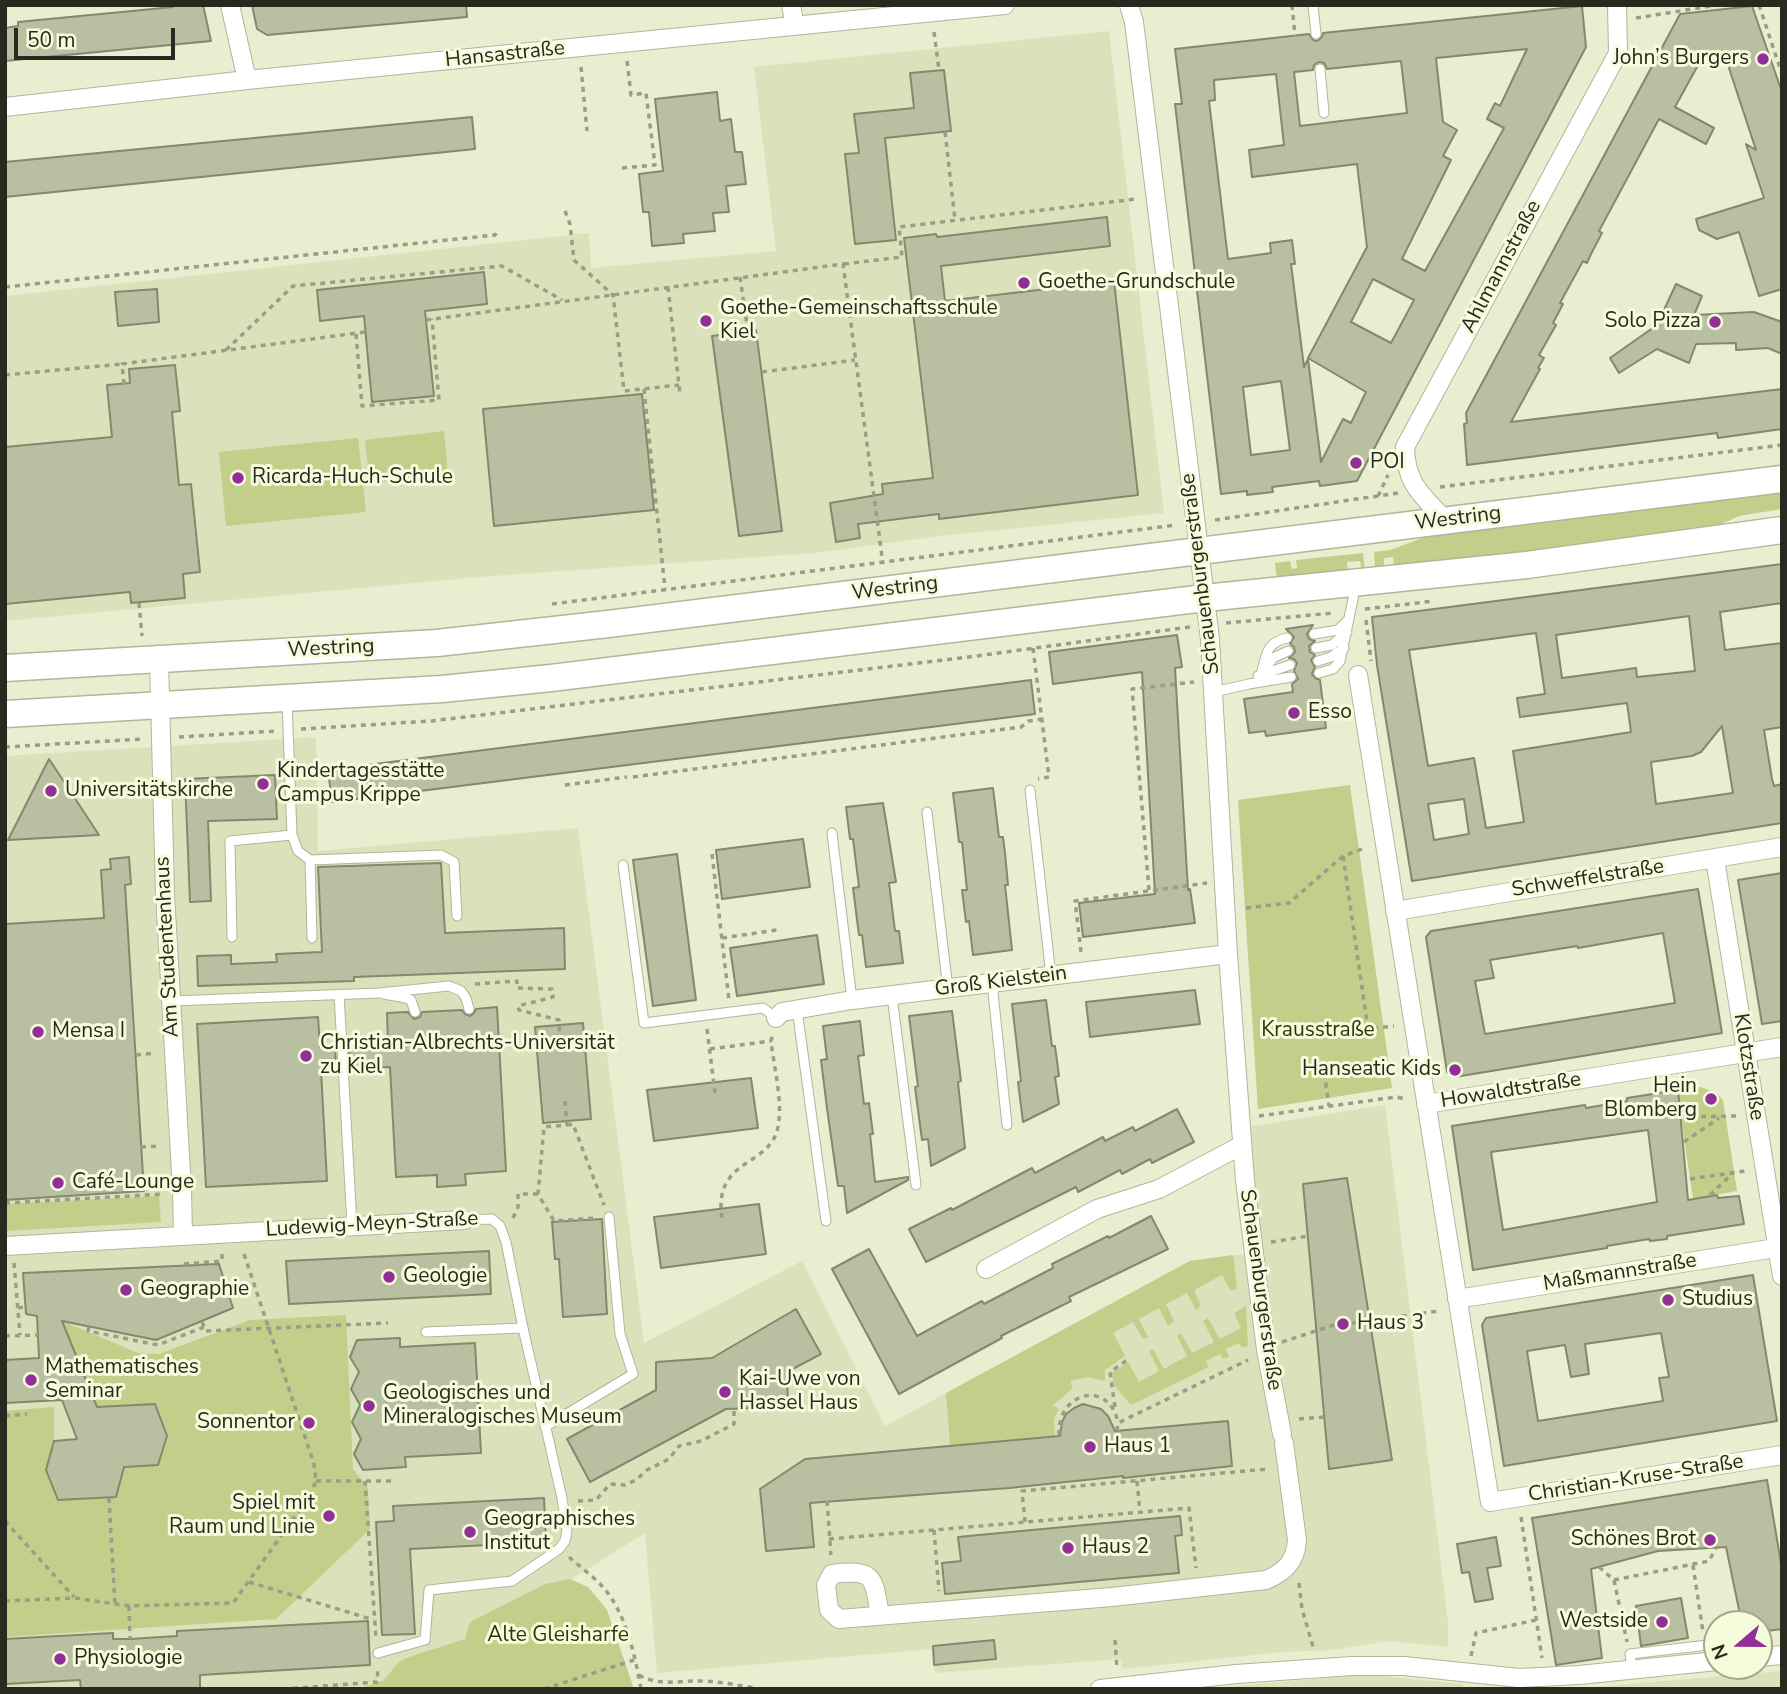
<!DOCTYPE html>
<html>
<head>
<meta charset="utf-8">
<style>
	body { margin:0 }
	#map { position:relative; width:1787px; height:1694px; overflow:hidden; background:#e8eecf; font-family:"Nunito Sans",sans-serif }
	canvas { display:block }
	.frame { position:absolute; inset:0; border:7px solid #272a1e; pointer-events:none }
	.north { position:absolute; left:1703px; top:1610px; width:70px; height:70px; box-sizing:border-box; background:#f5fcdc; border:2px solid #a3a890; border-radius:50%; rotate:250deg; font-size:19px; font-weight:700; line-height:28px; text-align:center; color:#272a1e }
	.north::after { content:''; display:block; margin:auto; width:24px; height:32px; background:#922f96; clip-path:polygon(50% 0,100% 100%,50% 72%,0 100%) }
	.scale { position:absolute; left:14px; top:28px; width:161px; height:32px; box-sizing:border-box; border:4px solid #272a1e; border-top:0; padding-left:9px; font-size:21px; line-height:24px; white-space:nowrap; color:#272a1e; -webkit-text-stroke:5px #f5fcdc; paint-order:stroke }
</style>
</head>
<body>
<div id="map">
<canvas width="1787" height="1694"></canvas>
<div class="frame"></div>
<div class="north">N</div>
<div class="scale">50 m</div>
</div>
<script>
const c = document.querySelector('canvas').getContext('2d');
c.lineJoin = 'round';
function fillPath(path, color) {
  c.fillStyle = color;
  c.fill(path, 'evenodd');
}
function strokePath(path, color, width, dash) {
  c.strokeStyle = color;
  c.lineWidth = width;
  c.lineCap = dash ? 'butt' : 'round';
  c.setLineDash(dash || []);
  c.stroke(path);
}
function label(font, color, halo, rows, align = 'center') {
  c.font = font + ' "Nunito Sans",sans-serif';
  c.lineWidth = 6;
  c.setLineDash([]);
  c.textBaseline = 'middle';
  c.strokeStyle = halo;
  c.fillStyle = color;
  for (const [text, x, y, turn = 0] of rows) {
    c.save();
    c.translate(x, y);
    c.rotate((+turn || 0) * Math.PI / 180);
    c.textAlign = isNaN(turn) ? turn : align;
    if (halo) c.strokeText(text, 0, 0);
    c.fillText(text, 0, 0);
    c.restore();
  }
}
const built = new Path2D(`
	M1109,31L1164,513L940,536L815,553L479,577L5,621V296L589,233L591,268L776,251L754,67Z
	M316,737L318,851L578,828L644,1343L802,1261L885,1426L1190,1261L1261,1252L1247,1127L1385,1105L1448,1622V1647L1387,1641L1333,1650L1282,1652L1122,1669L1121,1659L935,1673L933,1649L657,1673L645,1533L441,1661L390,1689H5V756Z
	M1782,1671V1689H1593L1594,1687Z
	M1351,1676H1381L1463,1684V1689H1200Z`);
const green = new Path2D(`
	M444,431L448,475L370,483L365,440Z
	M358,438L366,512L226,526L219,452Z
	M1782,491V509L1739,516L1709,530L1394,568L1393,557L1384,558V569L1375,570L1374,552L1390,550L1431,535Z
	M1363,553L1365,571H1362L1360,561L1347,562L1348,573L1277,580L1275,563L1290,561L1292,569L1297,568L1296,560Z
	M1350,785L1392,1088L1258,1109L1238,800Z
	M1701,1087L1717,1093L1723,1100L1737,1191L1693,1199L1677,1090Z
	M159,1196L161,1222L5,1231V1204Z
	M1233,1255L1237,1288L1231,1291L1222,1275L1194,1290L1201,1306L1196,1310L1187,1293L1166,1304L1174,1321L1168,1326L1159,1308L1139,1319L1148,1337L1143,1339L1133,1322L1113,1333L1125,1356L1105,1370V1381L1087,1377L1070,1381L1073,1388L1053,1405L1059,1409L1054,1419L1055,1437L950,1446L946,1393L1190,1261Z
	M1246,1306L1248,1346L1242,1348L1239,1343L1226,1349L1229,1357L1223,1359L1220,1354L1206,1361L1209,1367L1131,1405L1114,1385L1112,1373L1128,1362L1139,1382L1159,1371L1149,1351L1153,1349L1164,1369L1187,1356L1177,1336L1181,1333L1192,1353L1214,1342L1203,1321L1208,1318L1220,1339L1241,1328L1234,1313Z
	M346,1315L353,1469L368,1488L370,1529L276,1619L5,1637V1411L54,1407V1441L46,1470L58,1500L116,1497L124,1467L158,1465L167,1436L155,1404L97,1407L62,1321L138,1353L159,1354L250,1320Z
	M570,1579L588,1587L607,1610L634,1689H357L383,1681L399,1662L409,1657L465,1639L469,1624L472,1621L545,1584Z`);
const building = new Path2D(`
	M172,5H203L211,41L5,61V28L18,26V22L173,7Z
	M252,5H466L467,17L267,35L257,29Z
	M1582,6L1586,47L1357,481L1320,486L1319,481L1272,487L1273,492L1247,495V491L1221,494L1175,104H1182L1175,49L1309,34L1313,40L1317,41L1322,37L1323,33ZM1527,49L1500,106L1495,103L1487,119L1504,128L1425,271L1402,259L1451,160L1443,156L1457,130L1443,122L1436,58ZM1401,61L1407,113L1300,126L1294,72L1313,70L1314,65L1319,62L1324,63L1327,69ZM1276,74L1284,145L1249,150L1252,177L1357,164L1367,247L1308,358L1366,392L1351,423L1343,419L1321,462L1308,359L1304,367L1291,264H1295L1292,240L1270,243L1271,253L1228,259L1209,101L1215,100L1214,80ZM1373,279L1414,300L1391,343L1351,322ZM1281,381L1290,450L1251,455L1243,387Z
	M1752,6L1782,92V289L1759,296L1739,232L1717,239L1699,230L1696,219L1764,198L1746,144L1756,150L1725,56L1704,59L1697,67L1675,107L1714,128L1706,144L1659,119L1599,231L1602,233L1591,254L1587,263L1583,261L1560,303L1563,304L1553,323L1556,325L1539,355L1544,358L1538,368L1540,369L1511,422L1782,389V429L1718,438L1717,433L1467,465L1464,424L1467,423L1466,413L1680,14Z
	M944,70L951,131L885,138L896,240L855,244L845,154L859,153L854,114L914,108L910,73Z
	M717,92L720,121L731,119L735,152H742L746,184L726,186L729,212L713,213L715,231L683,234L684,243L652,246L649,212H643L639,174L663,171L655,99Z
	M472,117L475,149L5,197V162Z
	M1107,217L1110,246L941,266L945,301L1114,281L1138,495L939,519V514L858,524L860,538L836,542L830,503L883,494L882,484L933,478L904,238L936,234L937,237Z
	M484,272L487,304L425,311L434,396L372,402L364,316L320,321L317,290Z
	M1676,284L1702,296L1694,315L1754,312L1782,322V354L1768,348L1736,350V343L1696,344L1689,363L1657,349L1619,373L1610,358L1657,325Z
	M157,289L159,322L118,326L115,292Z
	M756,330L782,531L739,536L712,336Z
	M175,365L180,411L172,412L179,485L191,484L200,572L183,574L185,598L131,603L130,592L5,604V447L112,437L107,385L130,383L129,369Z
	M642,394L654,510L494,526L483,409Z
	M1782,564V603L1720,612L1725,650L1782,643V727L1764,730L1772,779L1774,786L1782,784V823L1412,881L1377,665L1372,617ZM1689,616L1695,671L1637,677L1636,668L1562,678L1556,635ZM1536,633L1545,694L1517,698L1520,717L1627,703L1631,732L1513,751L1524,822L1486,828L1474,758L1428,766L1409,650ZM1722,726L1733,793L1656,804L1651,762L1692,756L1701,752ZM1464,799L1469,834L1434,840L1428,804Z
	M1313,625L1307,634L1309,639L1315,641L1309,646L1310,652L1315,655L1311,660L1315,667L1312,674L1315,678L1320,680L1326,728L1266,736L1265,731L1249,733L1244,699L1293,692L1292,684L1298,679L1294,671L1297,663L1294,659L1289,658L1295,652L1294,647L1290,644L1294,637L1286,629Z
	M1177,635L1182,667L1175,668L1188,890L1190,889L1195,923L1083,937L1079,903L1155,894L1142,672L1053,684L1049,652Z
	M1031,680L1035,714L332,802L328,770Z
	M49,759L99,835L8,840Z
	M275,775L277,819L208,821L211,901L190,902L185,779Z
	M993,788L999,837H1003L1005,853L1008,885H1005L1012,950L973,955L969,921L966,922L962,890H967L962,842H959L953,793Z
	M883,803L896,882L889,883L895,931H899L903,963L866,967L862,935H859L853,888L859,887L853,839H850L846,807Z
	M803,839L810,887L722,899L716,850Z
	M677,854L696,1000L653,1006L633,860Z
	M129,857L131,884L125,885L144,1191L5,1200V924L104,918L101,870L111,869L110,859Z
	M441,863L445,933L564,928L565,969L354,977V981L198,986L197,956L231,955V964L277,962L276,954L322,952L318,867Z
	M1782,873V1021L1762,1024L1738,880Z
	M1698,889L1722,1033L1455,1077L1447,1072L1426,937L1431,931ZM1663,933L1675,1003L1485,1034L1475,981L1494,978L1490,960L1577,946L1578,948Z
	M817,935L824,984L737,996L730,948Z
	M1195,990L1200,1024L1090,1037L1086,1002Z
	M1046,1000L1052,1046H1055L1059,1076L1055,1077L1059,1104L1023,1122L1018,1082L1021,1081L1012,1004Z
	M497,1007L506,1171L465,1174L466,1185L437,1187V1175L396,1177L390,1067L350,1069L349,1046L388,1044L387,1013L408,1012L414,1019L420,1017L422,1012L462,1010L465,1014L470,1016L474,1013L476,1009Z
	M952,1011L961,1081L958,1082L965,1148L931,1166L928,1139L922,1140L915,1087L918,1086L909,1016Z
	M318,1017L320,1047L335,1046L336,1070H321L327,1181L206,1187L197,1024Z
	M860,1021L864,1055L858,1056L864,1104L869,1103L873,1134H870L875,1182L908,1177V1180L847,1213L844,1186H838L827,1108L821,1060L827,1059L823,1026Z
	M583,1023L591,1119L543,1123L535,1027Z
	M751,1078L758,1128L654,1141L647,1090Z
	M1678,1090L1688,1200L1717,1195L1718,1198L1739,1196L1744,1224L1667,1236V1239L1650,1241L1649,1239L1607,1246V1248L1473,1270L1452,1126L1585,1105L1586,1108L1627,1101V1098ZM1648,1130L1657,1202L1503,1230L1491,1152Z
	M1177,1109L1194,1142L1152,1163L1150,1159L1122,1174L1120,1170L1078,1192L1076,1187L926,1262L909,1229L951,1208L952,1210L1032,1168L1035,1173L1103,1137L1105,1141L1133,1127L1135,1131Z
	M1347,1178L1392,1460L1329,1469L1303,1184Z
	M759,1204L766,1254L661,1268L654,1217Z
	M1151,1216L1168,1249L1069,1297L1071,1301L1001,1336L1002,1338L899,1394L832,1269L869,1249L917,1336L982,1301L984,1304L1053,1268L1052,1264L1108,1236L1109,1238Z
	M602,1219L607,1314L563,1317L559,1259H555L552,1222Z
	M489,1251L491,1294L289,1304L286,1261Z
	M219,1264L233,1308L156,1340L62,1321L97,1407L155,1404L167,1436L158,1465L124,1467L116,1497L58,1500L46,1470L54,1441L77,1439L62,1400L5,1403V1360L39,1358L37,1316L26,1314L23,1273Z
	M1753,1275L1777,1421L1504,1466L1482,1325L1486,1318ZM1661,1333L1669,1377L1659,1378L1663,1401L1538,1421L1527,1351L1565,1345L1571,1377L1589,1374L1585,1344Z
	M796,1309L821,1354L787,1372L788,1407L726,1409L590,1482L567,1439L656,1390V1362L712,1358Z
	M400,1338V1347L475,1343L481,1453L405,1457L406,1467L363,1470L354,1454L361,1439L352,1422L360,1405L351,1389L359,1372L350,1357L357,1340Z
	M1083,1404L1101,1409L1108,1416L1115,1431L1228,1421L1232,1466L1123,1478V1476L1009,1488L810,1503L814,1547L766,1551L760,1489L805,1459L1060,1436L1062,1422L1066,1414L1074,1408Z
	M1767,1480L1782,1569V1629L1759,1632V1624H1742L1726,1547L1658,1551L1591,1569L1602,1658L1556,1665L1532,1518Z
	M544,1498L546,1542L410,1549L415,1634L382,1635L376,1522L394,1521L393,1506Z
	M1180,1516L1182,1535L1175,1536L1179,1573L945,1594L942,1563L961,1561L958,1537Z
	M1496,1537L1501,1566L1487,1568L1493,1599L1475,1602L1469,1572L1462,1573L1457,1544Z
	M1681,1598L1688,1638L1641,1646L1636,1606Z
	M368,1621L370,1665L200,1675V1689H81L80,1680L5,1684V1639L113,1633V1639H130L177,1636V1631Z
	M994,1640L996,1659L934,1665L933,1646Z`);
const path = new Path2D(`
	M1292,5L1295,36
	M1759,5L1782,74
	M1636,18L1717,5
	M934,32L939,70
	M581,67L587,131
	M945,132L955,220
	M622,168L655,165L646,93L631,95L627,60
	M565,211L570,224L574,260L613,295L624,391L679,385
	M844,264L902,257L899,227L1136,199
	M740,277L747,325
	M5,287L495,235L498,231
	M668,287L680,394
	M426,320L843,264L883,564
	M356,334L362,406L439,400L432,319
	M226,350L293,286L502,266L562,300
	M762,372L855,360
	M5,375L122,364
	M124,384L122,364L365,332
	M644,389L665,589
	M1440,487L1782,445
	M1378,496L1388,475
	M1215,520L1398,493
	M139,603L142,636
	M552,604L1176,525
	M1365,609L1434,601
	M1366,620L1371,661
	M1226,623L1333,613
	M1033,648L1049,777L1038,779
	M301,729L431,721L969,657L1190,627
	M179,737L276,731
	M5,747L143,739
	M633,777L1021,727L1029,721L1042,719
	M565,785L627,777
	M712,854L729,1000
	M1343,856L1368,1029L1394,1026
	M1149,890L1132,689L1194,682
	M1246,908L1289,903L1343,856L1365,848
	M722,938L777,930
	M1081,952L1075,901L1207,883
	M475,984L517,981V988L552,989L553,997L518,1006L519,1010L559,1020L560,1044
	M707,1029L715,1093
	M710,1049L771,1041
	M136,1055L156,1053
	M1323,1063L1329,1106
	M565,1101L567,1125L544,1127L538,1194L554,1221L593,1218
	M1259,1116L1396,1097L1407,1099
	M1681,1117L1736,1116
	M567,1125L573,1124L604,1205
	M1684,1142L1719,1118
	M141,1147L161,1146
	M1690,1179L1745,1171
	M1710,1195L1733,1173
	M5,1203L164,1194
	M513,1218L518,1207V1194H538
	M722,1218C713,1157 770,1168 778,1127C783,1101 774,1068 771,1041L773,1034
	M1271,1242L1309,1236
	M14,1263L20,1335
	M184,1264L222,1261V1253
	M18,1308L25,1307
	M202,1322L206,1331L388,1323
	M1352,1323L1439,1311
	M89,1327L88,1331L158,1345L204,1327
	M5,1336L38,1335
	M1282,1342L1334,1325
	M1115,1407L1110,1372L1127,1360
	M5,1416L27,1414
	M1299,1419L1324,1417
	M1117,1431L1118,1423L1248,1360
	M1059,1435C1057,1391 1110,1379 1118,1423
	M316,1481H392
	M365,1481L376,1638
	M1137,1481L1140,1512
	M109,1498L115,1605
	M578,1501L596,1500L610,1484L625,1485L636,1480L647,1470L669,1459L679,1446L701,1441L734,1424V1408
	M827,1501L831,1555
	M1521,1517L1542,1658
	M5,1521L74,1597
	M1025,1522L1022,1491L1268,1469
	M934,1530L939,1591
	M829,1539L1189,1508L1196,1568
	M569,1557C580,1567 593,1576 602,1586C626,1612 635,1656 641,1689
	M1693,1565L1703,1632
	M1599,1567L1614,1580L1627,1642
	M1614,1580L1709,1561L1716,1548
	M249,1582L374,1620
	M1299,1583L1302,1609L1314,1650
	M5,1601L75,1598L129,1606L233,1603L309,1497L316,1481L314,1464L243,1251
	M129,1606L130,1639
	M1115,1640L1117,1669
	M1471,1656L1476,1633L1536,1620
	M639,1675C660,1687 681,1680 704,1681C723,1682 742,1686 760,1689
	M283,1689L377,1682L378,1667
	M544,1689L634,1660`);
const lane = new Path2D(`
	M1313,5L1316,34
	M1320,69L1324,113
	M1314,634L1338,630L1349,619
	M1316,648L1332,645L1347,632
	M1318,661L1331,657L1344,648
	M1264,670L1273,658L1288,651
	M1319,673L1333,669L1340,661L1356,585
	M1261,674C1267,655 1265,643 1287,638
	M1258,676L1290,665
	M1214,692L1249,684L1291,677
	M1030,790L1051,976
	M927,812L948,989
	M832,833L852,1000
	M292,835L298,851L310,860L312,938
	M310,860L441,855L454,862L457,916
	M623,865L644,1023L763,1008L776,1018
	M232,937L230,841L292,835L287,700
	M992,983L1007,1125
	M381,993C391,997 401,995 411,1000L415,1012
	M339,994L352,1225
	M892,996L916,1185
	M172,1001L379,993L449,986L461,991L466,998L469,1009
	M797,1009L826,1221
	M426,1332L523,1328
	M545,1427L633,1374L620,1334L609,1217
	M378,1653L425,1640L429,1590L512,1581L559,1549L565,1541L567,1531L562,1498L523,1328L506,1242L500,1226L492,1219L464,1220
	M1632,1670L1630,1654L1717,1644`);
const street = new Path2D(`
	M230,5L247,80
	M791,5L795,26
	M1129,5L1134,22L1210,639L1228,954L1245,1181L1266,1350L1282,1434
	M5,107L247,80L1005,5
	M1445,520C1421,494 1406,484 1405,447L1618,53L1617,5
	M159,659L165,894L182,1190L183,1235
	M1358,675L1490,1502L1782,1455
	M1715,859L1782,1276
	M1395,911L1782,847
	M776,1018L782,1012L852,1000L1228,954
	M1426,1104L1782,1047
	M5,1246L464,1220
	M986,1269L1097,1209L1159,1189L1242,1145
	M1457,1299L1782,1247
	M880,1615C873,1576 875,1569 832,1574L826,1585L829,1610L839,1619L1112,1597L1266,1580C1285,1572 1296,1561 1297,1540L1284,1443
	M1759,1657L1782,1655
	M1100,1689L1236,1674L1352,1666H1404L1519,1678L1579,1675L1717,1661`);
const secondary = new Path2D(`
	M5,668L437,643L608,624L1782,479
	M5,714L442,689L551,678L1205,598L1527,565L1782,530`);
const markers = [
	[1763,59,7,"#922f96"],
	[1024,283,7,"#922f96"],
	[706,321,7,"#922f96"],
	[1715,322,7,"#922f96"],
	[1356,463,7,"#922f96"],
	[238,478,7,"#922f96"],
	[1294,713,7,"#922f96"],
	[263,784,7,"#922f96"],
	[51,791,7,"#922f96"],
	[38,1032,7,"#922f96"],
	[306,1056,7,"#922f96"],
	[1455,1070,7,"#922f96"],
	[1711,1099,7,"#922f96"],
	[58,1183,7,"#922f96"],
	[389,1277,7,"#922f96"],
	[126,1290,7,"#922f96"],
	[1668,1300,7,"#922f96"],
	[1343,1324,7,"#922f96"],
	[31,1380,7,"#922f96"],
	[725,1392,7,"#922f96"],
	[369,1406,7,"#922f96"],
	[309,1423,7,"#922f96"],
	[1090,1447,7,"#922f96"],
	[329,1516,7,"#922f96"],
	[470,1532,7,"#922f96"],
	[1710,1540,7,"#922f96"],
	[1068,1548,7,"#922f96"],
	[1662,1622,7,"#922f96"],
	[60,1659,7,"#922f96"]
];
const streetNames = [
	["Hansastraße",505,55,-6],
	["Ahlmannstraße",1502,267,-62],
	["Westring",1458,519,-7],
	["Schauenburgerstraße",1201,574,-97],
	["Westring",895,589,-7],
	["Westring",331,649,-3],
	["Schweffelstraße",1588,879,-9],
	["Am Studentenhaus",168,947,-93],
	["Groß Kielstein",1001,982,-7],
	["Klotzstraße",1748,1067,81],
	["Howaldtstraße",1511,1091,-9],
	["Ludewig-Meyn-Straße",372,1225,-3],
	["Maßmannstraße",1620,1273,-9],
	["Schauenburgerstraße",1260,1290,82],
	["Christian-Kruse-Straße",1636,1479,-9]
];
const poiNames = [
	["John’s Burgers",1749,59,"right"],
	["Goethe-Grundschule",1038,283],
	["Goethe-Gemeinschaftsschule",720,309],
	["Kiel",720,333],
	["Solo Pizza",1701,322,"right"],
	["POI",1370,463],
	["Ricarda-Huch-Schule",252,478],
	["Esso",1308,713],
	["Kindertagesstätte",277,772],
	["Campus Krippe",277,796],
	["Universitätskirche",65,791],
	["Mensa I",52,1032],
	["Christian-Albrechts-Universität",320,1044],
	["zu Kiel",320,1068],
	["Hanseatic Kids",1441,1070,"right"],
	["Hein",1697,1087,"right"],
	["Blomberg",1697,1111,"right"],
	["Café-Lounge",72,1183],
	["Geologie",403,1277],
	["Geographie",140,1290],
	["Studius",1682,1300],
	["Haus 3",1357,1324],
	["Mathematisches",45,1368],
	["Seminar",45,1392],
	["Kai-Uwe von",739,1380],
	["Hassel Haus",739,1404],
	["Geologisches und",383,1394],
	["Mineralogisches Museum",383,1418],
	["Sonnentor",295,1423,"right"],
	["Haus 1",1104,1447],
	["Spiel mit",315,1504,"right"],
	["Raum und Linie",315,1528,"right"],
	["Geographisches",484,1520],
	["Institut",484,1544],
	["Schönes Brot",1696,1540,"right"],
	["Haus 2",1082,1548],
	["Westside",1648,1622,"right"],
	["Physiologie",74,1659]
];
const parkNames = [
	["Krausstraße",1318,1031],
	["Alte Gleisharfe",558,1636]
];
fillPath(built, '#dbe2bb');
fillPath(green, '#c2ce89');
fillPath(building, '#b9bfa1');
strokePath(building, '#83896c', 2);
strokePath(lane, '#b0b698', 11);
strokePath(street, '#b0b698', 20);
strokePath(secondary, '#b0b698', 29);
strokePath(path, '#999e87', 3.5, [5, 5]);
strokePath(lane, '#fff', 9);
strokePath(street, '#fff', 18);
strokePath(secondary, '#fff', 26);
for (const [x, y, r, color] of markers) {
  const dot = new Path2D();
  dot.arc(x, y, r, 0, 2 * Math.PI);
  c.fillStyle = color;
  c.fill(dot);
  strokePath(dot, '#f5fcdc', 2.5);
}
label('21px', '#272a1e', '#f5fcdc', streetNames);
label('21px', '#272a1e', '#f5fcdc', poiNames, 'left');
label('21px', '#31360a', '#f5fcdc', parkNames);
</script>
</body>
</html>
